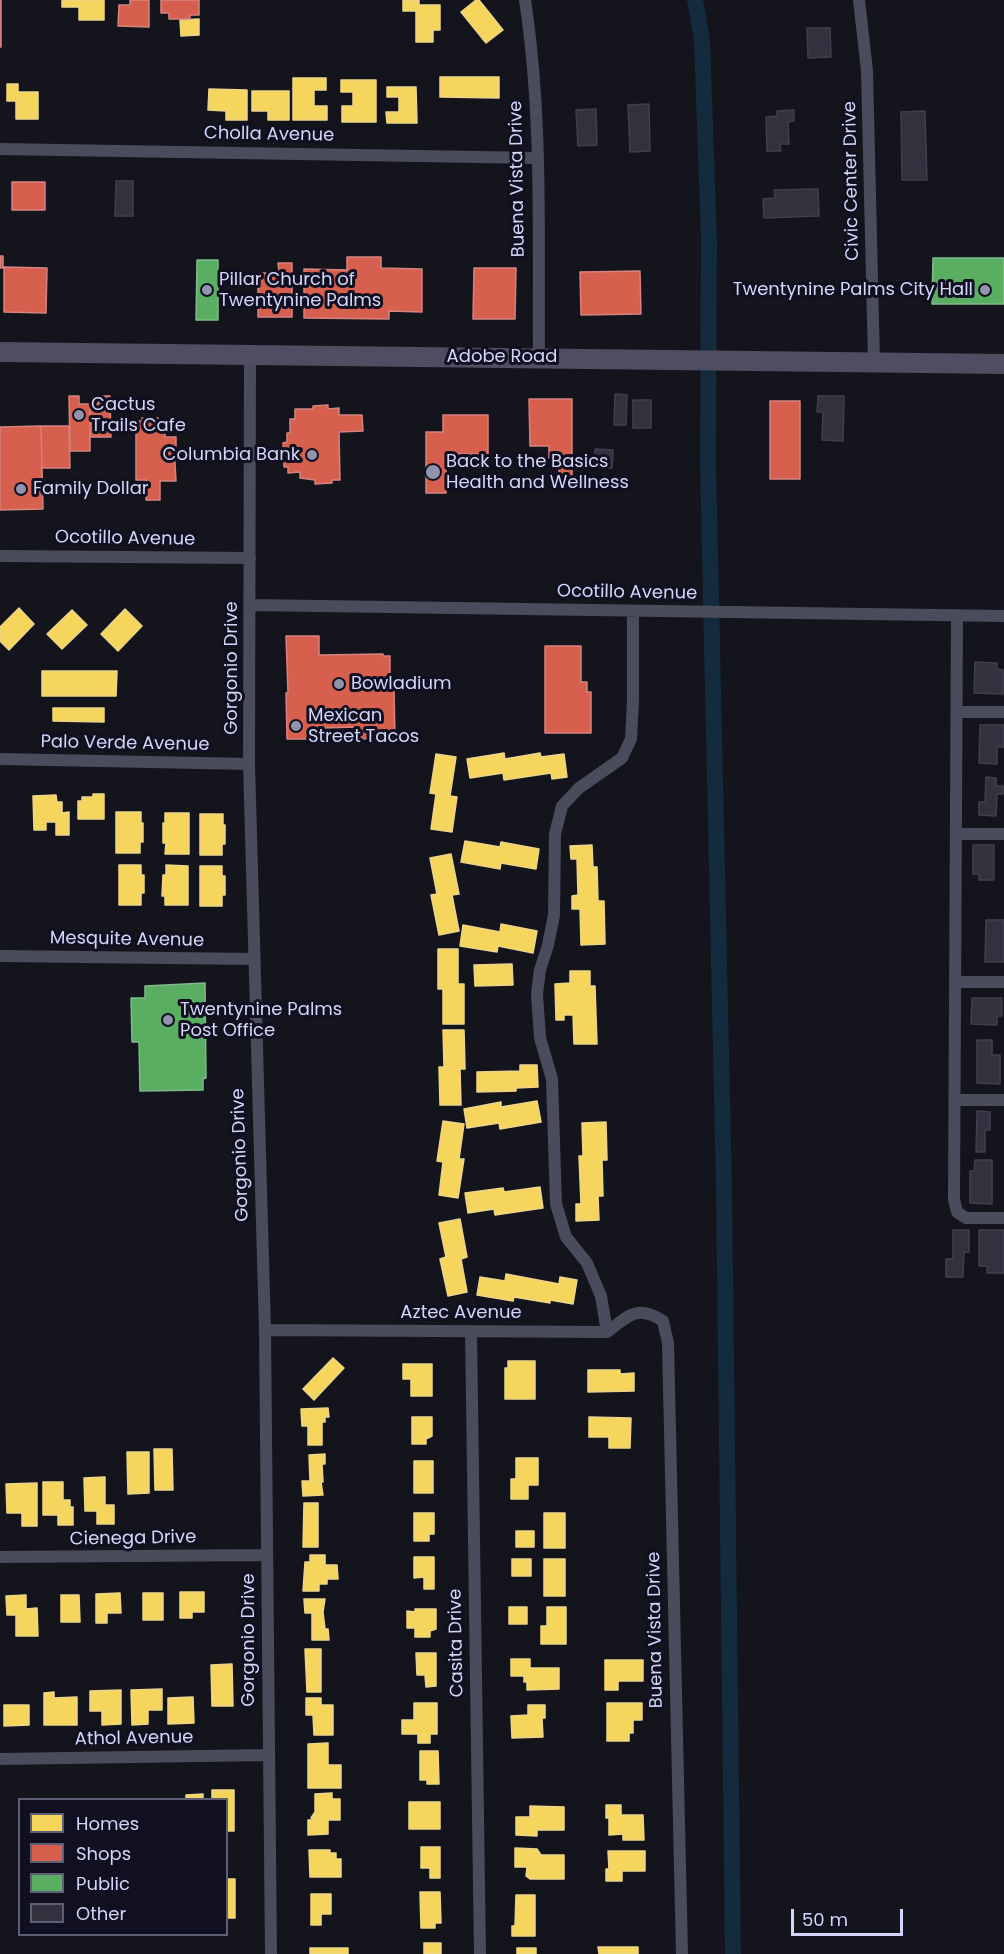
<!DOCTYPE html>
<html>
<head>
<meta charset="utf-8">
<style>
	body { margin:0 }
	#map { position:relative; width:1004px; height:1954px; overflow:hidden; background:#14141c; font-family:Poppins,sans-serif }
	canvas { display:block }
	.legend { position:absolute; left:18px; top:1798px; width:210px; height:138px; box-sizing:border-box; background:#101020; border:2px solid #5e5f77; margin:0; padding:8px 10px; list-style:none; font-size:18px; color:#d4d6f9 }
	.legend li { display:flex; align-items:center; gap:12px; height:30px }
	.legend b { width:30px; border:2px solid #5e5f77 }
	.scale { position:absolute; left:791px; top:1909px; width:112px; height:27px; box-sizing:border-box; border:3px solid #d4d6f9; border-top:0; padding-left:8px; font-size:18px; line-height:21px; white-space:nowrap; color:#d4d6f9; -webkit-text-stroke:4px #101020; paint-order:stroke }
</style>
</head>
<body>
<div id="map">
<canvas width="1004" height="1954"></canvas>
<ul class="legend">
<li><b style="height:16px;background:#f6d55c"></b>Homes</li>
<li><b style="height:16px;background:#d6604d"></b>Shops</li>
<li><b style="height:16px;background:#5aae61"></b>Public</li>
<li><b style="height:16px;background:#32313e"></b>Other</li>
</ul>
<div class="scale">50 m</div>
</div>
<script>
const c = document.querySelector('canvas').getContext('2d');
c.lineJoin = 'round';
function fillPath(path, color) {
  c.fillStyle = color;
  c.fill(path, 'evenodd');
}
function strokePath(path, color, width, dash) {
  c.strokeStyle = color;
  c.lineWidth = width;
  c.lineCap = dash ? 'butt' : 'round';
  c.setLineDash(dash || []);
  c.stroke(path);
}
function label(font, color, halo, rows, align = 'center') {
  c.font = font + ' Poppins,sans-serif';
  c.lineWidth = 6;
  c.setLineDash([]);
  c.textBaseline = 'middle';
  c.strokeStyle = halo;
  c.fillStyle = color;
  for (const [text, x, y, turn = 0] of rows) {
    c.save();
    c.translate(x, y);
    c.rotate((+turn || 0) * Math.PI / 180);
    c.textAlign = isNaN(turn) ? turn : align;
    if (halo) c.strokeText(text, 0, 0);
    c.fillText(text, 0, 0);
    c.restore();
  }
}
const homes = new Path2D(`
	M62,0H104V20H79V7H62Z
	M403,0H419V5H440V30H433V42H416V11H403Z
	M476,0H479L503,30L486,43L461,12Z
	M199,19V35L181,36L180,20Z
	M440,77H499V98L440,97Z
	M293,78H326V90H314V106H327V120H293Z
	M341,80H376V122H342V106H353V92H341Z
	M7,84H18V92H38V119H16V101H7Z
	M387,87H416L417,123H387L386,112H399V97H387Z
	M209,89L247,90V120H226V111L208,110Z
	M252,91H289V120H268V111H252Z
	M19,608L34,624L9,650L0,641V627Z
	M125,609L142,626L118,651L101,634Z
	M72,610L87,625L62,649L47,634Z
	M42,671H117L116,696H42Z
	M53,708H104V722L53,721Z
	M504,753L505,759L540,753L541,757L564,754L567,777L552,779L551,773L504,780L503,773L470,778L467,759Z
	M436,754L456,757L450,796L457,797L452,832L431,829L436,794L430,793Z
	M93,794H104V819H78V801H82V797H93Z
	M56,795L57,802H62V813L69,812V835H56V822H46V830H34L33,796Z
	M116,812H141V823H143V842H140V853H116Z
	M165,813H189V854H165L166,843H163V823H165Z
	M200,814H223V825H225V844H222V855H200Z
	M465,841L500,847L501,842L539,849L536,869L501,863L500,869L461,862Z
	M592,845L593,867H597L598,901H604L605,944L581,945L580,909H572V896L578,895L577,859H571L570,846Z
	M451,854L459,894L452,895L459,931L439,935L431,895L437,894L430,858Z
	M119,865H141V875H144V893H141V905H119Z
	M166,865L188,866V905H165V896H162L163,875H166Z
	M200,866H222V876H225V895H222V906H200Z
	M501,924L537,931L533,953L498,946L497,952L460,946L463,925L500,932Z
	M438,949H458V984H464V1024H443V989H438Z
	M512,964L513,985L475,986L474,965Z
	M570,971H590V986H595L597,1044H574L573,1015H564V1020H556L555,984L570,983Z
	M443,1030H464L465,1069H460L461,1105H440L439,1067H444Z
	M520,1065H537L538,1087L516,1088V1091L477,1092V1072L520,1071Z
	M537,1101L541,1122L500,1129L499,1123L467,1128L464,1109L501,1102V1107Z
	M443,1121L464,1124L459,1159H464L458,1198L439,1195L443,1162L437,1161Z
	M606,1122L607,1160H602L603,1196H598L599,1220L576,1221V1204H581L579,1156H583L582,1123Z
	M540,1187L543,1208L495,1215L494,1209L468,1213L465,1193L503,1188L504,1192Z
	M460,1219L467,1257L461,1259L467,1292L448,1296L440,1259L446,1257L439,1223Z
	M506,1274L559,1284L560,1277L577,1280L573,1304L550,1300V1303L514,1297L513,1301L477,1295L480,1277L505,1281Z
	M333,1358L344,1368L314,1400L303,1389Z
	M508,1361H535V1399H505V1368H508Z
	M403,1364H432V1396H411V1379H403Z
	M588,1370H620V1374L634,1373V1391L588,1392Z
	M328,1408L329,1417H325V1422H322V1445H308V1426H302L301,1409Z
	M412,1417H432V1436L426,1439V1444H412Z
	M589,1417L631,1418L630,1448H609V1437H589Z
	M154,1449H172L173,1490H155Z
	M127,1452H149V1493L128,1494Z
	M325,1454V1464H322L323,1482H321L323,1495L303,1496L302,1481H310L309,1455Z
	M516,1458H538V1485H528V1499H511V1479H516Z
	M414,1461H433V1493H414Z
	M105,1477V1505H114V1524H97V1511H85L84,1478Z
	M43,1482H63V1500H70V1507H73V1525H58V1515H43Z
	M37,1483V1526H22V1513H7L6,1484Z
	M304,1503H318V1547H303Z
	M414,1513H434V1534H429V1541H414Z
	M544,1513H565V1548H544Z
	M516,1531H534V1547H516Z
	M310,1555H325V1565H337L338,1579H327V1584H319V1591H303L305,1562H310Z
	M414,1557H434V1589H424V1577L414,1578Z
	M512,1559H531V1576H512Z
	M544,1559H565V1596H544Z
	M180,1592H204V1612H192V1618H180Z
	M120,1593L121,1613H107V1623H96V1594Z
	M143,1593H163V1620H143Z
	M26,1595V1609L37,1608L38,1636H16V1615H7L6,1596Z
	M61,1595H79L80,1622H61Z
	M304,1599H325L323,1612L325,1629H328L329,1640H312V1613H305Z
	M509,1607H527V1624H509Z
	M547,1607H566V1644H541V1626H547Z
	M415,1609H436V1629L430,1631V1637H415V1628H407V1611L415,1612Z
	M305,1649H321V1692H307Z
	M416,1653H436V1686L426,1687L425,1675H417Z
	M511,1659H530V1668H559V1689L527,1690V1682H524V1676H511Z
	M605,1660H643V1681H618V1690H605Z
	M232,1664L233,1706H212L211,1665Z
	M162,1689V1710H148V1724L132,1725L131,1690Z
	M121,1690V1724L102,1725V1711H90V1691Z
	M54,1692V1698L77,1697V1725H44V1693Z
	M193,1697L194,1723L168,1724V1698Z
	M306,1698H321V1705H333V1735H314L313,1715H306Z
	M414,1703H437V1734H430V1743H418V1734H402V1720H414Z
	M607,1703H642V1720H633V1733H629V1741H607Z
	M4,1705H29V1725L4,1726Z
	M528,1705H545V1718H542L543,1737L512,1738L511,1716L528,1715Z
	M328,1743V1765H341V1788H308V1744Z
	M420,1751H438L439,1784H427V1780H420Z
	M212,1790H234V1831H226V1800H212Z
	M332,1793V1799H340V1820H328V1834L308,1835V1820H315L311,1818L315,1812V1794Z
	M203,1794V1800H186V1795Z
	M409,1802H440V1829H409Z
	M606,1805H621V1815H643L644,1840H623V1834L609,1835V1818H606Z
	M530,1806L564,1807V1830H537V1836L516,1835V1817H530Z
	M421,1847H440V1878H430V1868H421Z
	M515,1848L537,1849L541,1855H564V1879H530L526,1876L527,1867H515Z
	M309,1850H330V1853H336V1859H341V1877H310Z
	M608,1851H645V1871H622V1881H606V1869H609Z
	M226,1879H235V1918H226Z
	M420,1892H440L441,1923H435V1928H421Z
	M311,1894H331V1914H321V1925H311Z
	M516,1895H535V1936H512V1926H515Z
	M424,1943H441V1954H424Z
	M598,1947H638V1954H599Z
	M310,1948H348V1954H310Z
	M517,1948H536V1954H517Z`);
const shops = new Path2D(`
	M0,0H1V47H0Z
	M130,0H149V27L118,26L119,5H130Z
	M161,0H199V15H190V19H169V13H161Z
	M12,182H45V210H12Z
	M0,256H3V268H0Z
	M347,257H381V268L422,269V312L389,311V319L304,318V269L347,270Z
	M278,263H292V317H258V273H279Z
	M4,267L47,268L46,313L4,312Z
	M474,268H516L515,319H473Z
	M640,271L641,314L581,315L580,272Z
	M69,396H79V404H90V451H70Z
	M98,396H110L111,437H90V404H98Z
	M529,399H572V487H559V458H549V446H530Z
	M770,401H800V479H770Z
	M328,405V409L339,408V415H362L363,431L339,432L340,480H332V483L315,484V480L300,478V472L288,473V467H284L283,443L287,442V433H290V419H295V409H313V406Z
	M443,415H488V454H446V493H426V432H443Z
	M142,418H158V431H165V437H176V446H174L176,481H160V500H146V480H136V421H142Z
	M41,426L43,509L0,510V427Z
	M41,426H69L70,468H42Z
	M286,636H319V655L383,654V656H390V691L394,690L395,738L356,739L355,727L322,728L323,739H287L286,693H288Z
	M545,646H581V682H587V692H591V733H545Z`);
const public = new Path2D(`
	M933,258H1004V304H932Z
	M197,260H218V320H196Z
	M205,983L206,1078L203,1079V1090L140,1091L139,1042H132L131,998H145V986Z`);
const canal = new Path2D(`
	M695,0L702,41L709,240L708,464L724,1187L733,1954`);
const building = new Path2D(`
	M807,28H830L831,57L808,58Z
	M649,104L650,151L630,152L628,105Z
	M596,109L597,145L578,146L576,110Z
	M794,110V121L788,122L789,144H780L781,151H767L766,117L777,116V111Z
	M925,111L927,180H902L901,112Z
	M116,181H133V216H115Z
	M818,189L819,216L764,218L763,199L775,198L774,190Z
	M615,394L627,395L626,425H614Z
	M818,396H844L843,441L822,440L823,412H817Z
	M633,400H651V428H633Z
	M595,449L613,450L612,468H594Z
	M975,662L997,663V669L1003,670V694L974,693Z
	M980,725H1004V747H997V764L979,763Z
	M986,777L996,778V786H1003V794H997L996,816L979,815V802H985Z
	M973,845H994V880H979V874H973Z
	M986,920H1004V962H985Z
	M972,998H1002V1016H997V1025L971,1024Z
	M977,1040H992V1055H1000V1084L977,1083Z
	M977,1111L990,1112V1130H985V1152H976Z
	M975,1160H992V1204L970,1203V1171H974Z
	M953,1230H969V1252H964L963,1277H946V1259H953Z
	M979,1230H1004V1273H987V1266H979Z`);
const minor = new Path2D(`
	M525,0C543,118 538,239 539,357
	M859,0L867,71L874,362
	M0,149L537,158
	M250,355L249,764L265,1330L271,1954
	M0,556L250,558
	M250,605L1004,616
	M957,616L954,1199L957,1212L966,1218H1004
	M957,712H1004
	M0,759L249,764
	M956,834H1004
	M0,956L254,959
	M956,982H1004
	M955,1100H1004
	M265,1330L607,1332C628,1316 637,1304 663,1321L668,1343L682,1954
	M471,1331L480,1954
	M607,1332L601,1296L587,1263L566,1237L556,1204L552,1079L540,1038L537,994L540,970L548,945L554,915L555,834L562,806L579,788L622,758L631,739L633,702V611
	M0,1557L266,1555
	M0,1759L268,1755`);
const primary = new Path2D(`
	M0,352L1004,364`);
const markers = [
	[207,290,6,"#9192ac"],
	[985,290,6,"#9192ac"],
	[79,415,6,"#9192ac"],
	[312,455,6,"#9192ac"],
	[433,472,8,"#9192ac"],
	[21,489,6,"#9192ac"],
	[339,684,6,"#9192ac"],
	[296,726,6,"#9192ac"],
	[168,1020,6,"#9192ac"]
];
const streetNames = [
	["Cholla Avenue",269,135,1],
	["Buena Vista Drive",518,179,-91],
	["Civic Center Drive",852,181,-91],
	["Adobe Road",502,357],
	["Ocotillo Avenue",125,539,1],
	["Ocotillo Avenue",627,593,1],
	["Gorgonio Drive",232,668,-90],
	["Palo Verde Avenue",125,744,1],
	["Mesquite Avenue",127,940,1],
	["Gorgonio Drive",241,1155,-92],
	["Aztec Avenue",461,1313],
	["Cienega Drive",133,1539,-1],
	["Buena Vista Drive",656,1630,-91],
	["Gorgonio Drive",249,1640,-90],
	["Casita Drive",457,1643,-91],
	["Athol Avenue",134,1739,-1]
];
const poiNames = [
	["Pillar Church of",219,280],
	["Twentynine Palms",219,301],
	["Twentynine Palms City Hall",973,290,"right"],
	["Cactus",91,405],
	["Trails Cafe",91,426],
	["Columbia Bank",300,455,"right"],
	["Back to the Basics",446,462],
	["Health and Wellness",446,483],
	["Family Dollar",33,489],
	["Bowladium",351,684],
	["Mexican",308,716],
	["Street Tacos",308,737],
	["Twentynine Palms",180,1010],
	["Post Office",180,1031]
];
fillPath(homes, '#f6d55c');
strokePath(homes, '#ecd58b', 1.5);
fillPath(shops, '#d6604d');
strokePath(shops, '#d58381', 1.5);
fillPath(public, '#5aae61');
strokePath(public, '#7fba8f', 1.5);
strokePath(canal, '#142a3d', 16);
fillPath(building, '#32313e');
strokePath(building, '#403f4f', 1.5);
strokePath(minor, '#4a4c5c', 12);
strokePath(primary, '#504c61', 20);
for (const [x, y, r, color] of markers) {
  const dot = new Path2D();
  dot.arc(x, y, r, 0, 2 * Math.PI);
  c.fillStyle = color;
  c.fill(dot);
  strokePath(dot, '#101020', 2);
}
label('18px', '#d4d6f9', '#101020', streetNames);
label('18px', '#d4d6f9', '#101020', poiNames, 'left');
</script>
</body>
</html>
